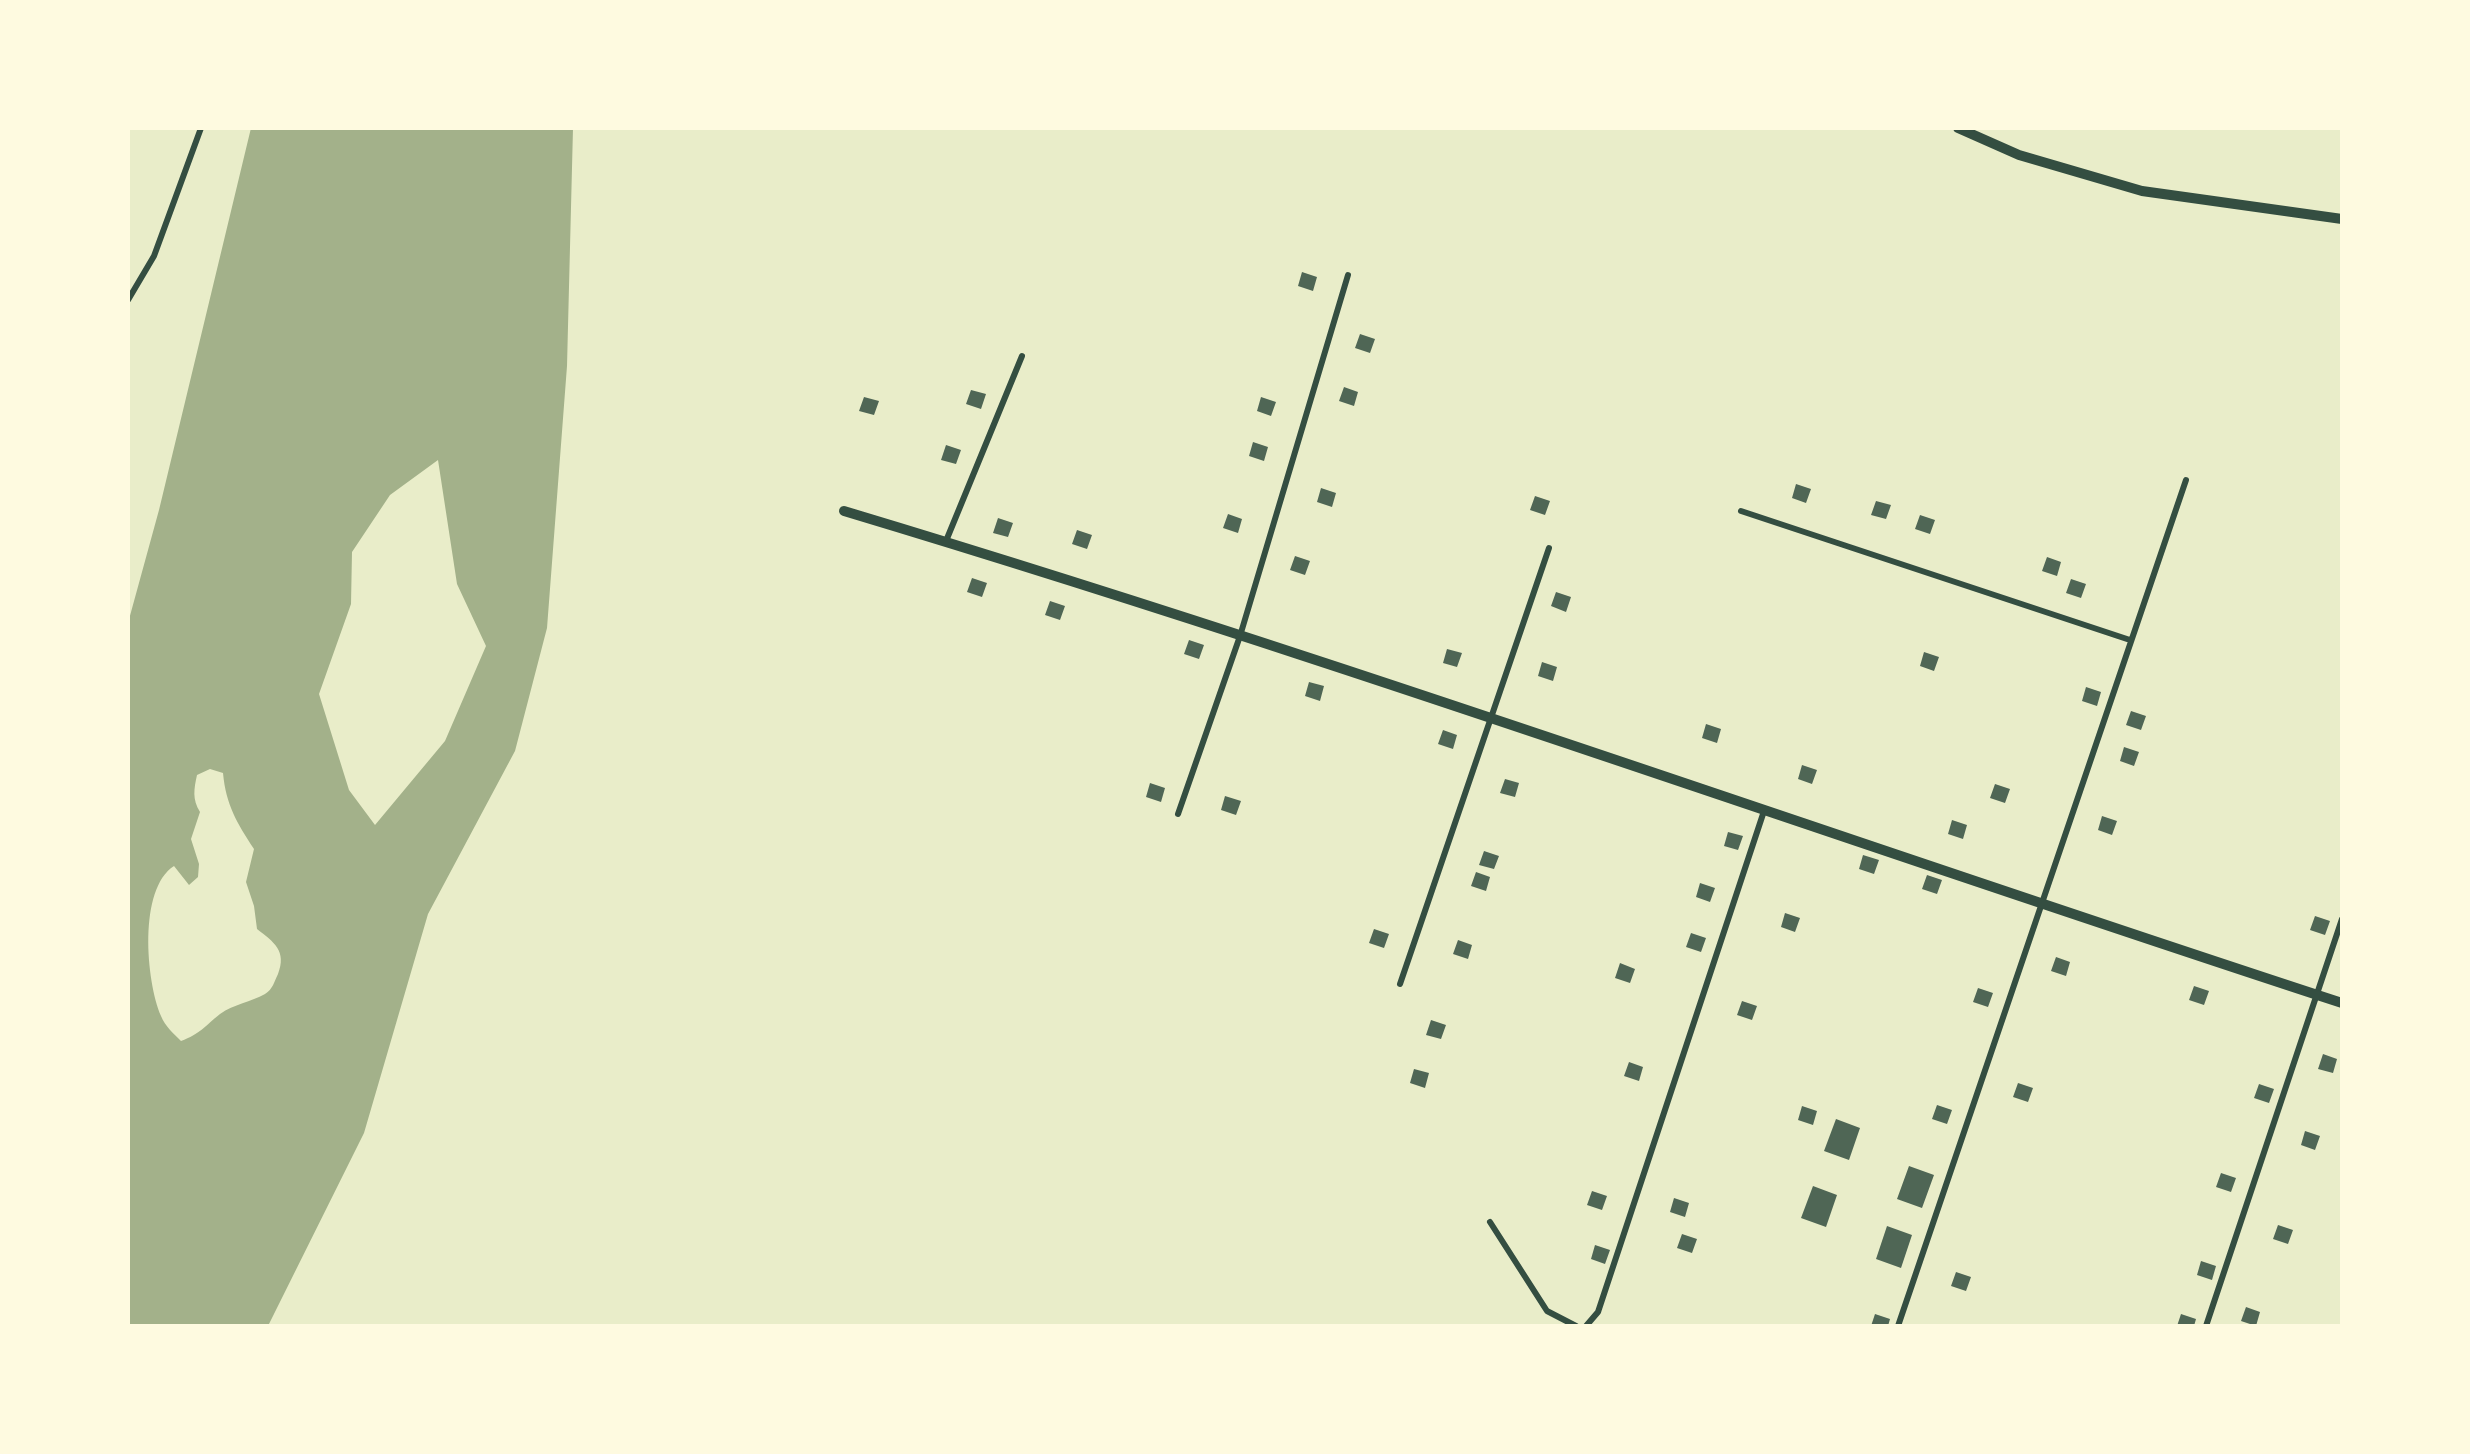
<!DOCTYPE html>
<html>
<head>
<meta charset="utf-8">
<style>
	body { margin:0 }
	#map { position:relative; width:2470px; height:1454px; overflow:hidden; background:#e9edc9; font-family:Lora,serif }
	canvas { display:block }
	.frame { position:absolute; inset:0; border:130px solid #fefae0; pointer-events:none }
</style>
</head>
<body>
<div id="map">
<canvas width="2470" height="1454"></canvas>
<div class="frame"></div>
</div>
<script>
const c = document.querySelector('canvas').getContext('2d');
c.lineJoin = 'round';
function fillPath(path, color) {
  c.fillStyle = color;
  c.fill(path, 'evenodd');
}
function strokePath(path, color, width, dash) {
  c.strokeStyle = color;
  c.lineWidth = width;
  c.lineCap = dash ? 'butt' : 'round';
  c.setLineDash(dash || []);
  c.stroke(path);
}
const water = new Path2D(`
	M251,128H573L567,366L547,628L515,751L428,914L364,1133L268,1326H128V623L159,510ZM438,460L457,584L486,646L445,741L375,825L349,790L319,694L351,604L352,552L390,495ZM210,769L223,773C226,805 237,823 254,849L246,882L254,906L257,929C274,942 287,951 278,974C274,982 273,989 265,994C251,1002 234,1004 220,1014C205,1026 200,1034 181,1041C174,1034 165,1026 161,1016C146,981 138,889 174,866L189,885L198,877L199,864L191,839L200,812C192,799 194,789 197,775Z`);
const building = new Path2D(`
	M1302,272L1317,277L1313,291L1298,286Z
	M1360,334L1375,339L1370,353L1355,348Z
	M1344,387L1358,392L1354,406L1339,401Z
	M971,390L986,394L981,409L966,404Z
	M864,397L879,401L874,415L859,411Z
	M1261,397L1276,402L1271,416L1257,411Z
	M1253,442L1268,447L1264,461L1249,456Z
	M946,445L961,450L956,464L941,460Z
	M1796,484L1811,489L1806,503L1792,498Z
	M1321,488L1336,493L1332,507L1317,502Z
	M1535,496L1550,501L1545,515L1530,510Z
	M1876,501L1891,505L1886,519L1871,515Z
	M1228,514L1242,519L1238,533L1223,528Z
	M1920,515L1935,520L1930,534L1915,529Z
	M998,518L1013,523L1008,537L993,533Z
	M1077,530L1092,535L1087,549L1072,544Z
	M1295,556L1310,561L1305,575L1290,570Z
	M2047,557L2061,562L2057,576L2042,571Z
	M972,578L987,583L982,597L967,592Z
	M2071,579L2086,584L2081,598L2066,593Z
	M1556,592L1571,597L1566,612L1551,606Z
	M1050,601L1065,606L1060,620L1045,615Z
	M1189,640L1204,645L1199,659L1184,654Z
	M1447,649L1462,653L1457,667L1443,663Z
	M1924,652L1939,657L1934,671L1920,666Z
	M1542,662L1557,667L1553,681L1538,676Z
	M1309,682L1324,686L1320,701L1305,696Z
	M2086,687L2101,692L2097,706L2082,701Z
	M2131,711L2146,716L2141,730L2126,725Z
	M1706,724L1721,729L1717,743L1702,738Z
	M1443,730L1457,735L1453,749L1438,744Z
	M2124,747L2139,752L2134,766L2120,761Z
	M1802,765L1817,770L1812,784L1798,779Z
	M1505,779L1519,783L1515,797L1500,793Z
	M1150,783L1165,788L1161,802L1146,797Z
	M1995,784L2010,789L2005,803L1990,798Z
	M1225,796L1241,801L1236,815L1221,810Z
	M2102,816L2117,821L2112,835L2098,830Z
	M1952,820L1967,825L1963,839L1948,834Z
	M1728,832L1743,836L1738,850L1724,846Z
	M1484,851L1499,856L1494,869L1479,865Z
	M1863,855L1879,860L1874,874L1859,869Z
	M1476,872L1490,877L1486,891L1471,886Z
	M1927,875L1942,880L1937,894L1922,889Z
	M1700,883L1715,888L1710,902L1696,897Z
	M1785,913L1800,918L1795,932L1781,927Z
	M2315,916L2330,921L2325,935L2310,930Z
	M1374,929L1389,934L1384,948L1369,943Z
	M1691,933L1706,938L1701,952L1686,947Z
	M1458,940L1472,945L1468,959L1453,954Z
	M2056,957L2070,962L2066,976L2051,971Z
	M1620,963L1635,969L1630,983L1615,978Z
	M2194,986L2209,991L2204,1005L2189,1000Z
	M1978,988L1993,993L1988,1007L1973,1002Z
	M1742,1001L1757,1006L1752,1020L1737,1015Z
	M1431,1020L1446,1025L1441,1039L1426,1035Z
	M2323,1054L2337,1059L2333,1073L2318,1069Z
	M1629,1062L1643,1067L1639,1081L1624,1076Z
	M1414,1069L1429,1073L1425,1088L1410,1083Z
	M2018,1083L2033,1088L2028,1102L2013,1097Z
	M2259,1084L2274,1089L2269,1103L2254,1098Z
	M1937,1105L1952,1110L1947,1124L1932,1119Z
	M1802,1106L1817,1111L1813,1125L1798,1120Z
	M1836,1119L1860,1128L1849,1160L1824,1151Z
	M2305,1131L2320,1136L2315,1150L2301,1145Z
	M1909,1166L1934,1175L1922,1208L1897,1199Z
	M2221,1173L2236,1178L2231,1192L2216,1187Z
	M1813,1186L1837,1195L1826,1227L1801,1218Z
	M1592,1191L1607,1196L1602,1210L1587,1205Z
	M1674,1198L1689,1203L1685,1217L1670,1212Z
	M2278,1225L2293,1230L2288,1244L2273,1239Z
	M1887,1226L1912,1235L1901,1268L1876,1259Z
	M1682,1234L1697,1239L1692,1253L1677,1248Z
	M1595,1245L1610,1250L1605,1264L1591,1259Z
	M2201,1261L2216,1266L2212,1280L2197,1275Z
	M1956,1272L1971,1277L1966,1291L1951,1286Z
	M2246,1307L2260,1312L2256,1326L2241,1321Z
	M1875,1314L1890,1319L1888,1326H1871Z
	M2181,1314L2196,1319L2194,1326H2177Z`);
const service = new Path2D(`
	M128,300L154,256L201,128
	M1741,511L2130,640
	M946,541L1022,356
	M1178,814L1240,636L1348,275
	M1400,984L1549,548
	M1490,1222L1547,1311L1576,1326
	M1586,1326L1598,1312L1764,811
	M1898,1326L2186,480
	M2206,1326L2342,919`);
const minor = new Path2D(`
	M1958,128L2019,155L2142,191L2342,219
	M844,511C1347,662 1842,840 2342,1003`);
fillPath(water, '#a3b18a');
fillPath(building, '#4f6655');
strokePath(service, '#344e41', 6);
strokePath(minor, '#344e41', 10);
</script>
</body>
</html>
